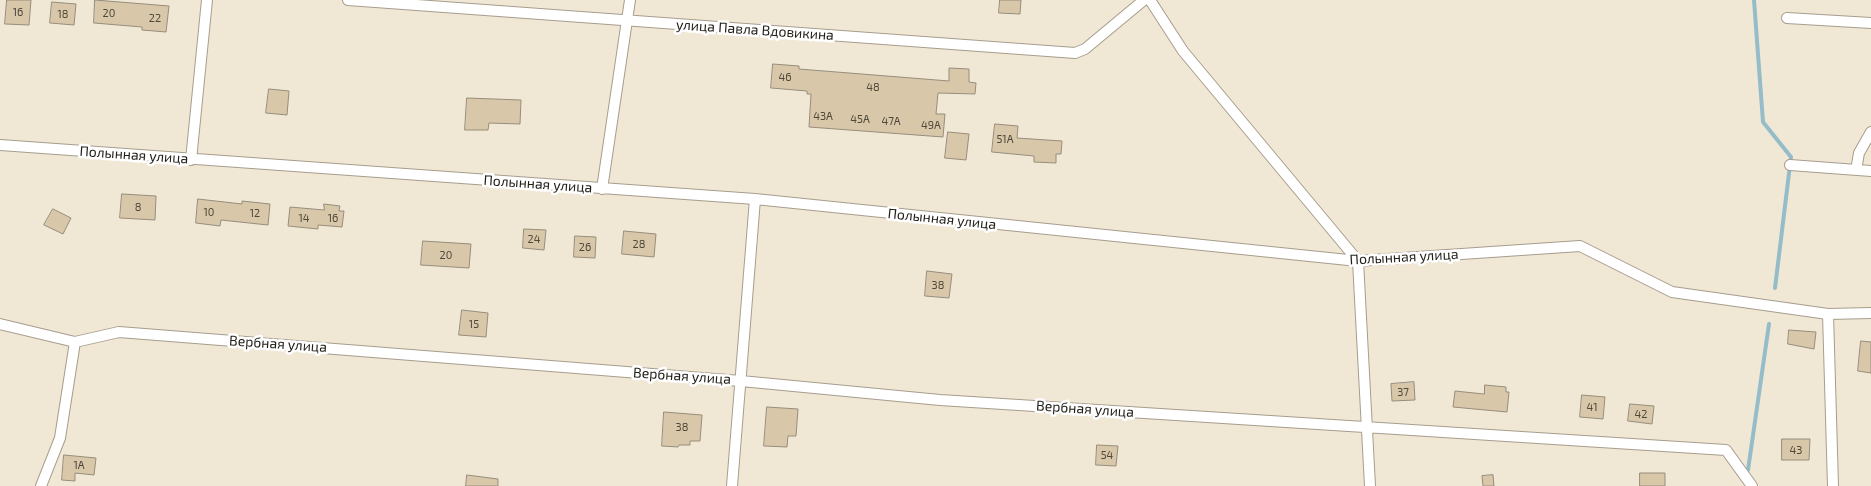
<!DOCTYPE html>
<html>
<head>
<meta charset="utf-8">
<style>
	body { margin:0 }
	canvas { display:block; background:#f1e7d5 }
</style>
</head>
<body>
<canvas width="1871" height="486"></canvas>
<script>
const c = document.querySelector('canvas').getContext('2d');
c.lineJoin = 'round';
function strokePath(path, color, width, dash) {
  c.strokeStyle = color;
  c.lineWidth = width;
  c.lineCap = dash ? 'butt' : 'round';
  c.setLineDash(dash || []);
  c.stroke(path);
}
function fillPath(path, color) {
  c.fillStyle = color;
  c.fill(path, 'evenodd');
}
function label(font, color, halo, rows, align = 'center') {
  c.font = font + ' "Exo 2",sans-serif';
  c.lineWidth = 5;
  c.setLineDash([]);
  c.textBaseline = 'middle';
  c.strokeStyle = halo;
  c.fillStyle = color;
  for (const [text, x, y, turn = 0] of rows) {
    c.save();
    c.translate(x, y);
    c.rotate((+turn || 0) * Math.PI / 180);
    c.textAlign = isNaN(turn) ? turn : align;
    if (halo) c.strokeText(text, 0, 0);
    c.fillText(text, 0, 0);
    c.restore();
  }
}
const stream = new Path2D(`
	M1754,0L1763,122L1791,157L1775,288
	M1748,470L1769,324`);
const building = new Path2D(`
	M7,0H31L29,25L5,24Z
	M95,0L169,6L166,32L142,30V27L94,23Z
	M1000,0H1021L1020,14L999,13Z
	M52,2L76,4L74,25L50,23Z
	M773,64L799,66V69L949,81V68L969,69V82L976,83L975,94L938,93L936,114H945L943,137L809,127L811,94H807V91L771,88Z
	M269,89L289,91L287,115L266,113Z
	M467,98L521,100L520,124L489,123L488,130H465Z
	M995,124L1018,126L1017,138L1062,141L1061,154H1056V163L1034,162V156L992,152Z
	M948,132L969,134L966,160L945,158Z
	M122,194L156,196L155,220L120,218Z
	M198,199L242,204V201L270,204L268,225L221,220L220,226L196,223Z
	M324,204L340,206L339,211H344L342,227L318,225V229L288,226L290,207L324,210Z
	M53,209L71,218L63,234L44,225Z
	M524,229L546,230L544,250L523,248Z
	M624,231L656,234L654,257L622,254Z
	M575,236L596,237L595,258L574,257Z
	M423,241L471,244L469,268L421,265Z
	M927,271L952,274L949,298L925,296Z
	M462,310L488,313L486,337L459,335Z
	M1789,330L1816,332L1814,349L1788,344Z
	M1861,341L1871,342V373L1858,371Z
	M1414,382L1415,400L1392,401L1391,384Z
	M1485,385L1506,387V392H1509L1507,412L1453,407L1455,391L1484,394Z
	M1582,395L1605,397L1603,419L1580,417Z
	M1630,404L1654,406L1652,424L1628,421Z
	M767,407L798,409L796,436H788L787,447L764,446Z
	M664,412L702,415L700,441H690V445H679L678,447L662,446Z
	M1782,439H1810L1809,460H1782Z
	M1097,445L1118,446L1116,466L1096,465Z
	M64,455L96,458L94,475L75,473V481L62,480Z
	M1640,473H1665V486H1640Z
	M467,475L498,479V486H466Z
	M1493,475L1494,486H1483L1482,476Z`);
const street = new Path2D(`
	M348,0L1075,53L1085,49L1144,0
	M1150,0L1183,51L1358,261L1370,486
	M1787,18L1871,23
	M0,145L755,199L1358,261L1580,246L1672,292L1828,314L1871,313
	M191,160L207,0
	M1790,165L1871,171
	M1856,170L1859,153L1871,132
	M602,189L630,0
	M1828,314L1833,486
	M0,324L75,342L119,332L741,381L940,400L1726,450L1752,486
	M41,486L60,438L75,342
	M732,486L755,199`);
const numberNames = [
	["16",18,12],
	["20",109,13],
	["18",63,14],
	["22",155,18],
	["46",785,77],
	["48",873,87],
	["43А",823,116],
	["45А",860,119],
	["47А",891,121],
	["49А",931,125],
	["51А",1005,139],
	["8",138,207],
	["10",209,212],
	["12",255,213],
	["14",304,218],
	["16",333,218],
	["24",534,239],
	["28",639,244],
	["26",585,247],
	["20",446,255],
	["38",938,285],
	["15",474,324],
	["37",1403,392],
	["41",1592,407],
	["42",1641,414],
	["38",682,427],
	["43",1796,450],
	["54",1107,455],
	["1А",79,465]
];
const streetNames = [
	["улица Павла Вдовикина",755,30,4],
	["Полынная улица",134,155,4],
	["Полынная улица",538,184,4],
	["Полынная улица",942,219,6],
	["Полынная улица",1404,257,-3],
	["Вербная улица",278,344,4],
	["Вербная улица",682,376,4],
	["Вербная улица",1085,409,4]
];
strokePath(stream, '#95bcc9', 4);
fillPath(building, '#d9c7a9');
strokePath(building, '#968d7d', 1);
strokePath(street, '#a79d8d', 12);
strokePath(street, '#fff', 10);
label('11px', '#4e483b', null, numberNames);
label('14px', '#201d16', '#fff', streetNames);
</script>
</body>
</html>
